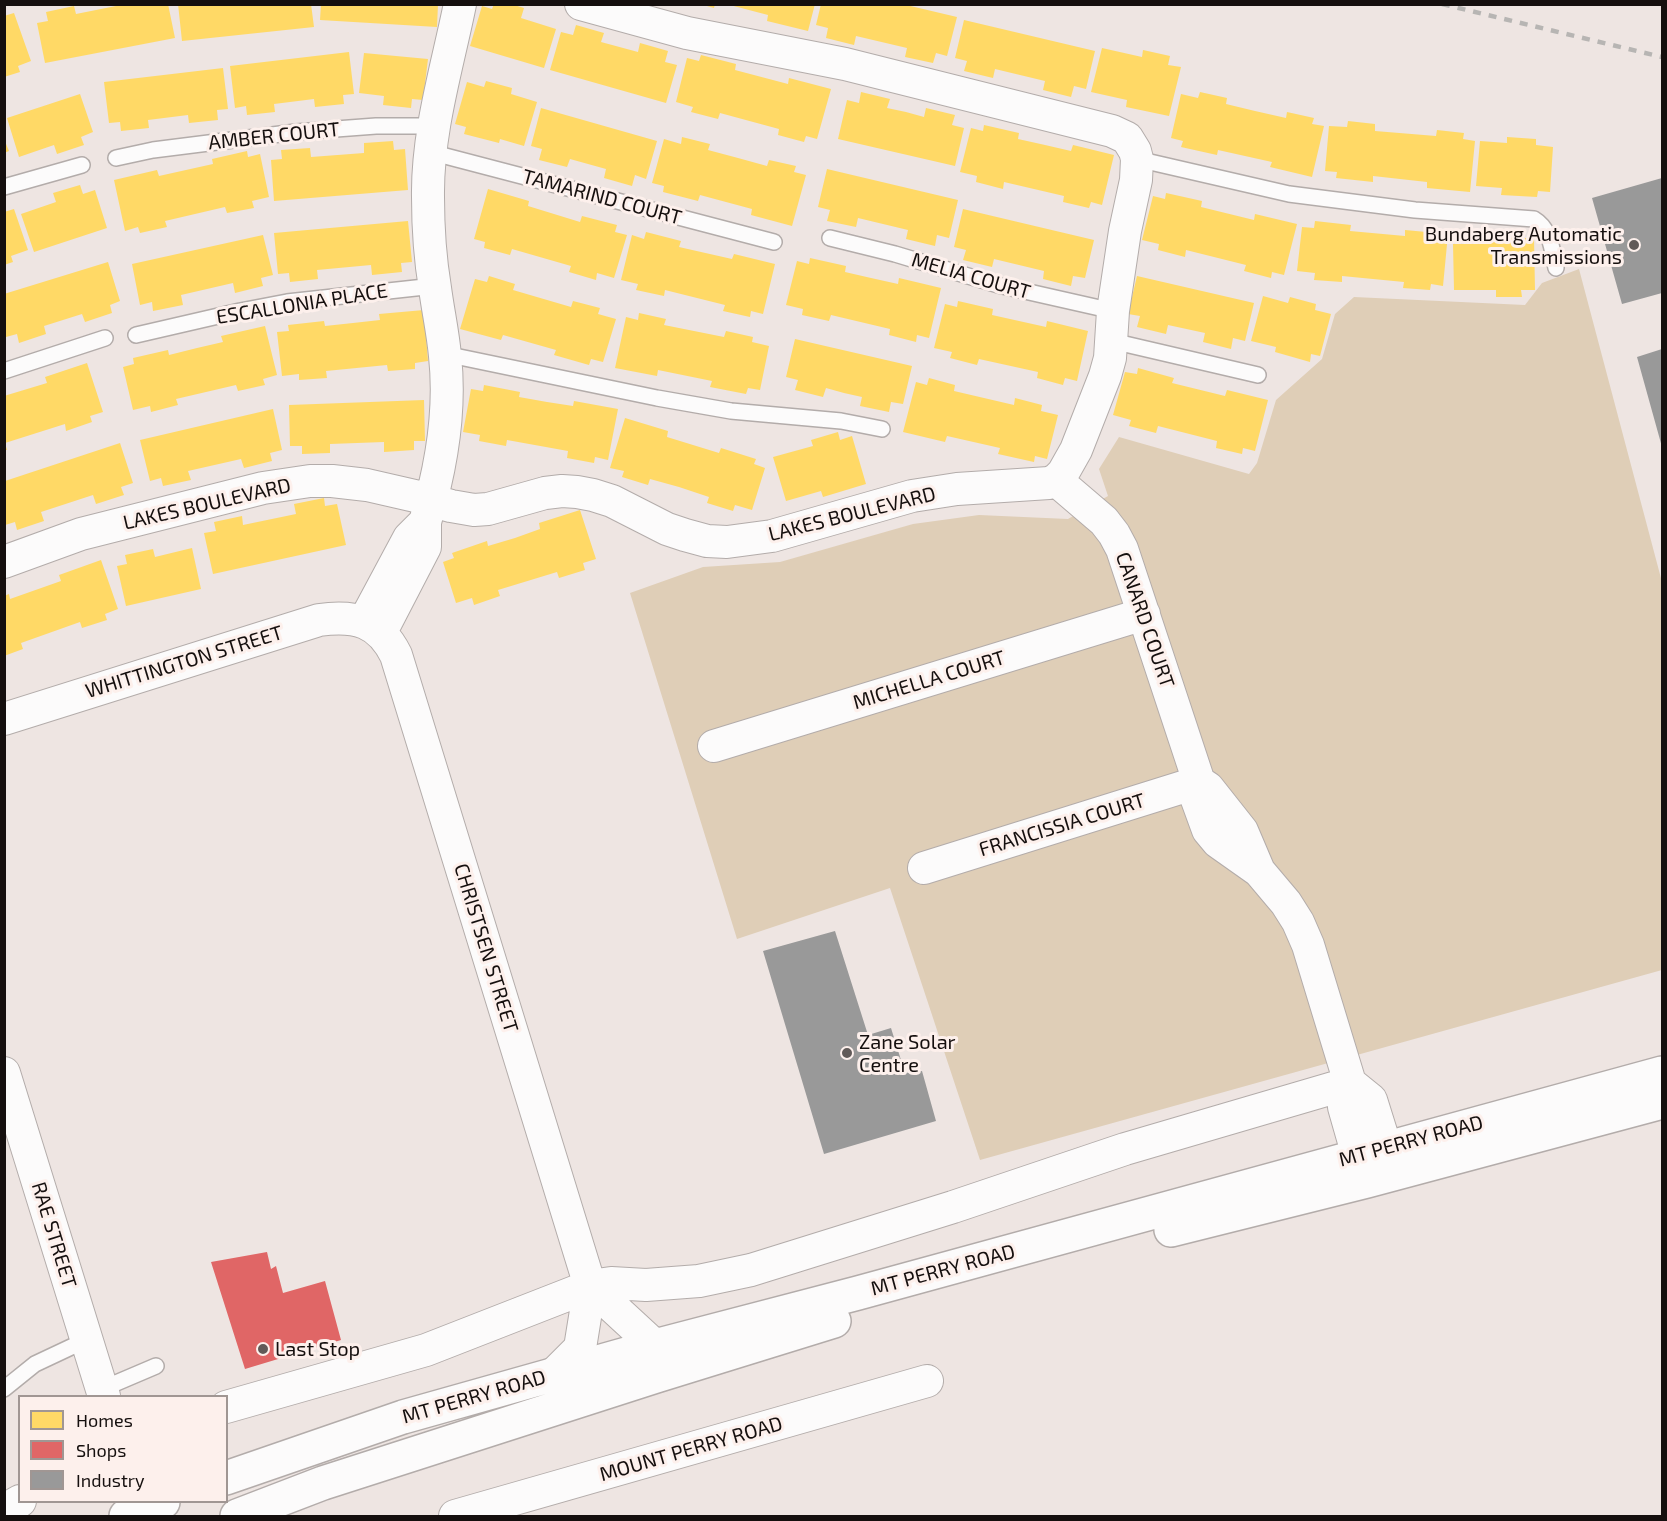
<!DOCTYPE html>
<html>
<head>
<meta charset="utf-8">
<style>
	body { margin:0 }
	#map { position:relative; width:1667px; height:1521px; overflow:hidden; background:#eee5e2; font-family:"Exo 2",sans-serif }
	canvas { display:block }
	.frame { position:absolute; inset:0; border:6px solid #150f0e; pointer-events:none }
	.legend { position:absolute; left:18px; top:1395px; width:210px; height:108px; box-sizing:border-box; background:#fdf0ec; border:2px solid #a09693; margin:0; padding:8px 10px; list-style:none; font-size:18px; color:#150f0e }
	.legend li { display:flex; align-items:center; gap:12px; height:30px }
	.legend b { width:30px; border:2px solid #a09693 }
</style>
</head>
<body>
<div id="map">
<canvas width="1667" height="1521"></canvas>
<div class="frame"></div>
<ul class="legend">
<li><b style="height:16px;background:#ffd966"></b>Homes</li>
<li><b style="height:16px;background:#e06666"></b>Shops</li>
<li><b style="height:16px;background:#999"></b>Industry</li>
</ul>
</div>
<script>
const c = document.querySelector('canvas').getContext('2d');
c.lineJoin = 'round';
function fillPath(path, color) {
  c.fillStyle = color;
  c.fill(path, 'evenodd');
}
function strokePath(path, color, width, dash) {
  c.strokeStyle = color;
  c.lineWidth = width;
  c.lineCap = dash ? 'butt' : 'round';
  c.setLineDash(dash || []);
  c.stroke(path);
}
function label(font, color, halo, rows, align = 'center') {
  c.font = font + ' "Exo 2",sans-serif';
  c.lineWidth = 6;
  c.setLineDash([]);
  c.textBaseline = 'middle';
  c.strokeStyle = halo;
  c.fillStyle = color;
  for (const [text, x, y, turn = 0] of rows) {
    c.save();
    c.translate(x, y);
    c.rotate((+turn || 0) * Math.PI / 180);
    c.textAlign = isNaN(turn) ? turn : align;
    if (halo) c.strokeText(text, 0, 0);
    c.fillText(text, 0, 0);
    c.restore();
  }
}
const green = new Path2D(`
	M1579,269L1662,582V970L980,1160L890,888L737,939L630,593L703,567L780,562L913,524L979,515L1068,519L1108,496L1099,469L1119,437L1249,474L1257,463L1276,400L1322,359L1335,314L1354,297L1525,305L1542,283Z`);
const homes = new Path2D(`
	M126,4H168L175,38L45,63L37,23L48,21L46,12L74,6L76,14Z
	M178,4H311L314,27L182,41Z
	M321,4H438L437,27L320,20Z
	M494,4H511L524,8L521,18L556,29L544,68L470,46L482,6L492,9Z
	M700,4H715L714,8Z
	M726,4H815L808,31L767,21L768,15Z
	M821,4H902L957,17L947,56L936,53L933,63L905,57L907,48L856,36L854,45L826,38L828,28L816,25Z
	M14,13L31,61L18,66L20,72L4,77V16Z
	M964,20L1095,51L1086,89L1074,86L1071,97L1043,90L1045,81L995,69L993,78L964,71L967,61L955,58Z
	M576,25L604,33L601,42L638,52L640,43L668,51L665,62L677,65L666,103L550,70L561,32L573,35Z
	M1102,48L1142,57L1143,50L1170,56L1168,65L1181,67L1169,116L1126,107L1127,100L1091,92Z
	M349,52L354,94L343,95L344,104L315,107L314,99L274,104L275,112L247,115L246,106L235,108L230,66Z
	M364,53L428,59L423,100L412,99L411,108L383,105L384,96L359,93Z
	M701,55L736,64L735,70L788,84L789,78L831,89L817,139L806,136L804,142L778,135L779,129L720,113L718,119L691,112L693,107L676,102L687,58L699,61Z
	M223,68L228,109L217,110L218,120L189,123L188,115L148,120L149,128L121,131L120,122L109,123L104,82Z
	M486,81L512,88L511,94L537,102L524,146L500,139L499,143L464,134L466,127L455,124L467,82L484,87Z
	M861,92L890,99L887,108L906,112L924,117L926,108L955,115L952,125L964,128L955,166L838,139L847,100L859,103Z
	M1200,92L1227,98L1226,104L1255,111L1286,118L1287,112L1314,118L1312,124L1324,126L1312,177L1270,167L1272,162L1218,150L1217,155L1181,147L1183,141L1171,138L1181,94L1198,98Z
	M80,94L93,132L81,137L84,145L57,154L54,145L19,157L7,118Z
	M541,108L657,141L646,179L635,175L632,186L604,178L606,169L570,159L567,167L539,160L542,149L531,146Z
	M1348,121L1375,124V131L1436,136L1437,130L1464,133L1463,139L1475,141L1470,192L1427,188V182L1373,176V182L1336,178L1337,172L1325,171L1329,126L1347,127Z
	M984,125L1019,133L1018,139L1045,145L1071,151L1073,145L1114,155L1102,205L1091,202L1089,208L1063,202L1064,196L1004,182L1003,189L976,182L977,176L960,172L971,128L983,131Z
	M682,137L710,144L708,150L738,158L767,166L769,160L796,166L794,172L806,175L792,226L751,215L752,209L700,195L698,201L663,192L664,186L652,183L664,139L681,144Z
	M1507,137L1536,139V145L1553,147L1550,192L1538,191L1537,197L1501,195L1502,188L1476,186L1480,141L1507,143Z
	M4,139L9,151L4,153Z
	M393,141L394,150L405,149L408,190L274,201L271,160L282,159L281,150L310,148L311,157L364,153V143Z
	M247,151L248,157L260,154L269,197L252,201L254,208L227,213L225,207L165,221L167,227L140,233L138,227L125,231L114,180L157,170L159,176L213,164L212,159Z
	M827,169L958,200L949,238L937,235L935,246L906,239L908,230L858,218L856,227L827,221L830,210L818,207Z
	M80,185L83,194L95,190L107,228L34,252L21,214L56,202L53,193Z
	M488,189L529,201L528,206L580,222L582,216L617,225L615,232L627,235L614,278L597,273L596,280L569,272L571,266L512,249L510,255L484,248L485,242L474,239Z
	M1166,193L1202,201L1201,207L1254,220L1255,214L1297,224L1284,275L1272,272L1271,278L1244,271L1246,265L1186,250L1185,257L1158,250L1159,244L1142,240L1153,196L1165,199Z
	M14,209L28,250L11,256L13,262L4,265V212Z
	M963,209L1094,240L1085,278L1073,276L1071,286L1043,279L1044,271L994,259L992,267L963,260L966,250L954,247Z
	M408,221L412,262L401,263L402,272L372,275L371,265L317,270L318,279L290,282L289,273L278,274L274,233Z
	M1315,221L1351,225L1350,231L1405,236V230L1448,234L1443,286L1431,284L1430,290L1403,288L1404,282L1342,276V282L1314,280L1315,273L1297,271L1302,227L1314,228Z
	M646,232L681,241L679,247L732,259L734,254L775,264L763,314L751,311L750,317L723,311L725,305L665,290L664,296L636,290L638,284L621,280L632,235L644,239Z
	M263,235L273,275L261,278L263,286L235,293L233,283L181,295L183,305L153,311L152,302L140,305L132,264Z
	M1534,238L1535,290H1521L1522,297H1496V290H1454L1453,244H1491V239Z
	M810,258L846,266L845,272L871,278L898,284L899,278L941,288L929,338L917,335L916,342L889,335L890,329L831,315L829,321L802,315L803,309L786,305L797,261L809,264Z
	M108,262L120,301L110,305L112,313L85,322L82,314L44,326L46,334L19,343L17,334L6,337L4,294Z
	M489,276L515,284L513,290L571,307L573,301L600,308L598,314L616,319L603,362L591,359L589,365L554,355L556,350L503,335L501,340L460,329L475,279L487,282Z
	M1137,276L1254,303L1245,341L1233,338L1231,349L1203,342L1205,333L1168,325L1166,334L1137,327L1140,316L1128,314Z
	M1263,296L1288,303L1290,297L1316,304L1315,310L1331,314L1320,356L1311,354L1310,362L1275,352L1276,347L1251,341Z
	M958,301L993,309L992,315L1046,327L1047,321L1088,331L1077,381L1065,378L1063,385L1037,378L1038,372L979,359L977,365L950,358L952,352L934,348L945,304L957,307Z
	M424,310L428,361L415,363V369L388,371L387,365L326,371L327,378L299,380V374L282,376L277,332L289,331L288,325L324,321L325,326L353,323L380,320L379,314Z
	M639,313L666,319L664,325L724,337L726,331L753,337L752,342L769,346L760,390L748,388L746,394L710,387L712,381L658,370L657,376L615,368L626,317L638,320Z
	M265,326L277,375L263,379L265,385L238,391L236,385L176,399L178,405L151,412L150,406L133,410L123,367L134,364L133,358L168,350L169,355L197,348L223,342L221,336Z
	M795,339L912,366L903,404L891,402L889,412L860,406L862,397L844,393L826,388L823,397L795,390L798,380L786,377Z
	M87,363L103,412L90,416L92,422L66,431L65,424L5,443L7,450H5L4,396L47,383L45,377Z
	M1138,368L1174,378L1172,383L1225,396L1227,390L1268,400L1255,451L1243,448L1242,454L1216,448L1217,441L1158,426L1156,433L1129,426L1131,420L1113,415L1125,372L1137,374Z
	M929,378L955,385L954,391L1014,405L1015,398L1042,405L1041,411L1058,415L1047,459L1035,456L1034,462L998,454L1000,448L947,436L945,442L903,432L916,382L927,385Z
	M484,385L520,392L519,397L547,402L573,406L574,401L618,409L608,460L595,457L594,463L567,458L568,451L507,440L506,446L479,441L480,435L463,432L471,389L483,391Z
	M424,400L425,441H414V450L384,452V442L330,444V453L302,454V446H290L289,405Z
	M273,409L282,450L270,453L272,461L244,468L241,459L188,471L191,480L163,486L161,478L150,481L140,440Z
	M625,418L668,431L667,437L719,453L721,448L756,459L754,464L765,468L752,510L735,505L733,511L707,503L709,497L679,487L650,479L648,485L622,477L624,471L610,468Z
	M838,432L840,440L852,436L866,484L823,497L821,491L786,501L773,457L813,446L811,440Z
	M120,443L133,483L121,487L124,495L96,504L93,495L41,512L44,521L17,530L15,522L5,525V481Z
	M324,498L325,506L337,504L346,545L213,574L204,533L216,531L214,522L242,516L243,525L296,514L294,504Z
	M580,510L596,559L583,563L585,570L559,578L557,572L498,590L500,596L474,605L472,598L456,603L443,562L454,558L452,553L487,541L488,546L515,538L540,529L539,523Z
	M192,548L201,589L126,606L117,566L127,564L125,555L153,549L155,557Z
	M101,560L118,609L105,614L107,620L82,628L80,622L21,643L23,649L4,656V596L9,594L10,599L61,581L59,575Z`);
const shops = new Path2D(`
	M267,1252L271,1269L276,1266L283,1293L325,1281L341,1340L245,1369L211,1262Z`);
const industry = new Path2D(`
	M1662,178V293L1622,304L1592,198Z
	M1662,349V447L1637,357Z
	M835,931L868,1035L891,1028L905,1073L922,1071L936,1121L824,1154L763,951Z`);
const service = new Path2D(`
	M430,152L774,242
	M116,158L153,150L296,132L376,126H434
	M1137,159L1289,194L1415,210L1534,219C1551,229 1552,250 1556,268
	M4,187L82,165
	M830,238L895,254L998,285L1113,311
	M136,335L240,311L287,302L434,286
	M1112,341L1258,375
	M445,354L657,398L731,411L841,421L882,429
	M4,371L105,338
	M4,1389L35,1364L86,1340
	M102,1389L156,1366`);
const minor = new Path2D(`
	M1056,480L1104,521L1114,534L1122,549L1199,782L1196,797L1208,830L1218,842L1259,871L1286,903L1298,922L1308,945L1350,1083L1344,1107L1358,1156
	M425,522C441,469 451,411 445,356C443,333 438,311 435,288C430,258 428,228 428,197C427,132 447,68 460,4
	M4,562L81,534L263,488L310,481H332L367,485L415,496L451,506L474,510L488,509L545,493L562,491L577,492L593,495L612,501L667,529L685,535L707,541L727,542L772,536L912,496L957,489L1049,483L1056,480L1063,473L1076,450L1105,376L1110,358L1113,311L1125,231L1136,180L1137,159L1135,151L1127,138L1112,131L845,64L687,33L581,4
	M364,622L409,538L425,522V547L381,632
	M4,719L319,620C356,615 379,621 396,655L590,1286L580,1348L553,1375
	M714,746L1144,614
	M1199,782L1208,788L1242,831L1259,871
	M924,868L1199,782
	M4,1073L104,1396
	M1350,1083L1371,1100L1386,1148
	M590,1286L655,1346
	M226,1407L426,1350L590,1286L611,1283L646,1285L699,1281L751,1270L953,1207L1125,1149L1350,1083
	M4,1510L20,1501
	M455,1516L927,1381`);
const primary = new Path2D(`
	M1171,1230L1367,1181L1662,1102
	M226,1478L403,1417L655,1346L858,1293L1662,1073
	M126,1516L163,1502
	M237,1516L323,1483L656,1376L834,1321`);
const rail = new Path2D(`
	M1442,4L1662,57`);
const markers = [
	[1634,245,6,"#615a58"],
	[847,1053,6,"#615a58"],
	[263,1349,6,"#615a58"]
];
const streetNames = [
	["AMBER COURT",274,136,-6],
	["TAMARIND COURT",602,197,15],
	["MELIA COURT",971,276,16],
	["ESCALLONIA PLACE",302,304,-9],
	["LAKES BOULEVARD",207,504,-13],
	["LAKES BOULEVARD",852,514,-14],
	["CANARD COURT",1145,620,71],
	["WHITTINGTON STREET",184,662,-17],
	["MICHELLA COURT",929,680,-17],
	["FRANCISSIA COURT",1062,825,-17],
	["CHRISTSEN STREET",486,948,73],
	["MT PERRY ROAD",1411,1141,-15],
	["RAE STREET",54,1235,73],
	["MT PERRY ROAD",943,1270,-15],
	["MT PERRY ROAD",474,1397,-16],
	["MOUNT PERRY ROAD",691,1449,-16]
];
const poiNames = [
	["Bundaberg Automatic",1622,234,"right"],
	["Transmissions",1622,257,"right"],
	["Zane Solar",859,1042],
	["Centre",859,1065],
	["Last Stop",275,1349]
];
fillPath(green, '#dfceb7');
fillPath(homes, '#ffd966');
fillPath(shops, '#e06666');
fillPath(industry, '#999');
strokePath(service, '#b3acaa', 18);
strokePath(minor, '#b3acaa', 34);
strokePath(primary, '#b3acaa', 36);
strokePath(service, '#fcfbfb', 15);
strokePath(minor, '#fcfbfb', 32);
strokePath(primary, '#fcfbfb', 33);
strokePath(rail, '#b7b5b3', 4.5, [8, 8]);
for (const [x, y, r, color] of markers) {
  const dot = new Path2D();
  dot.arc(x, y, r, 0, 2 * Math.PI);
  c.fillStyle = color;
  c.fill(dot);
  strokePath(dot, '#fdf0ec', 2);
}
label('20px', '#150f0e', '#fdf0ec', streetNames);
label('20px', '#150f0e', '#fdf0ec', poiNames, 'left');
</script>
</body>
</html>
